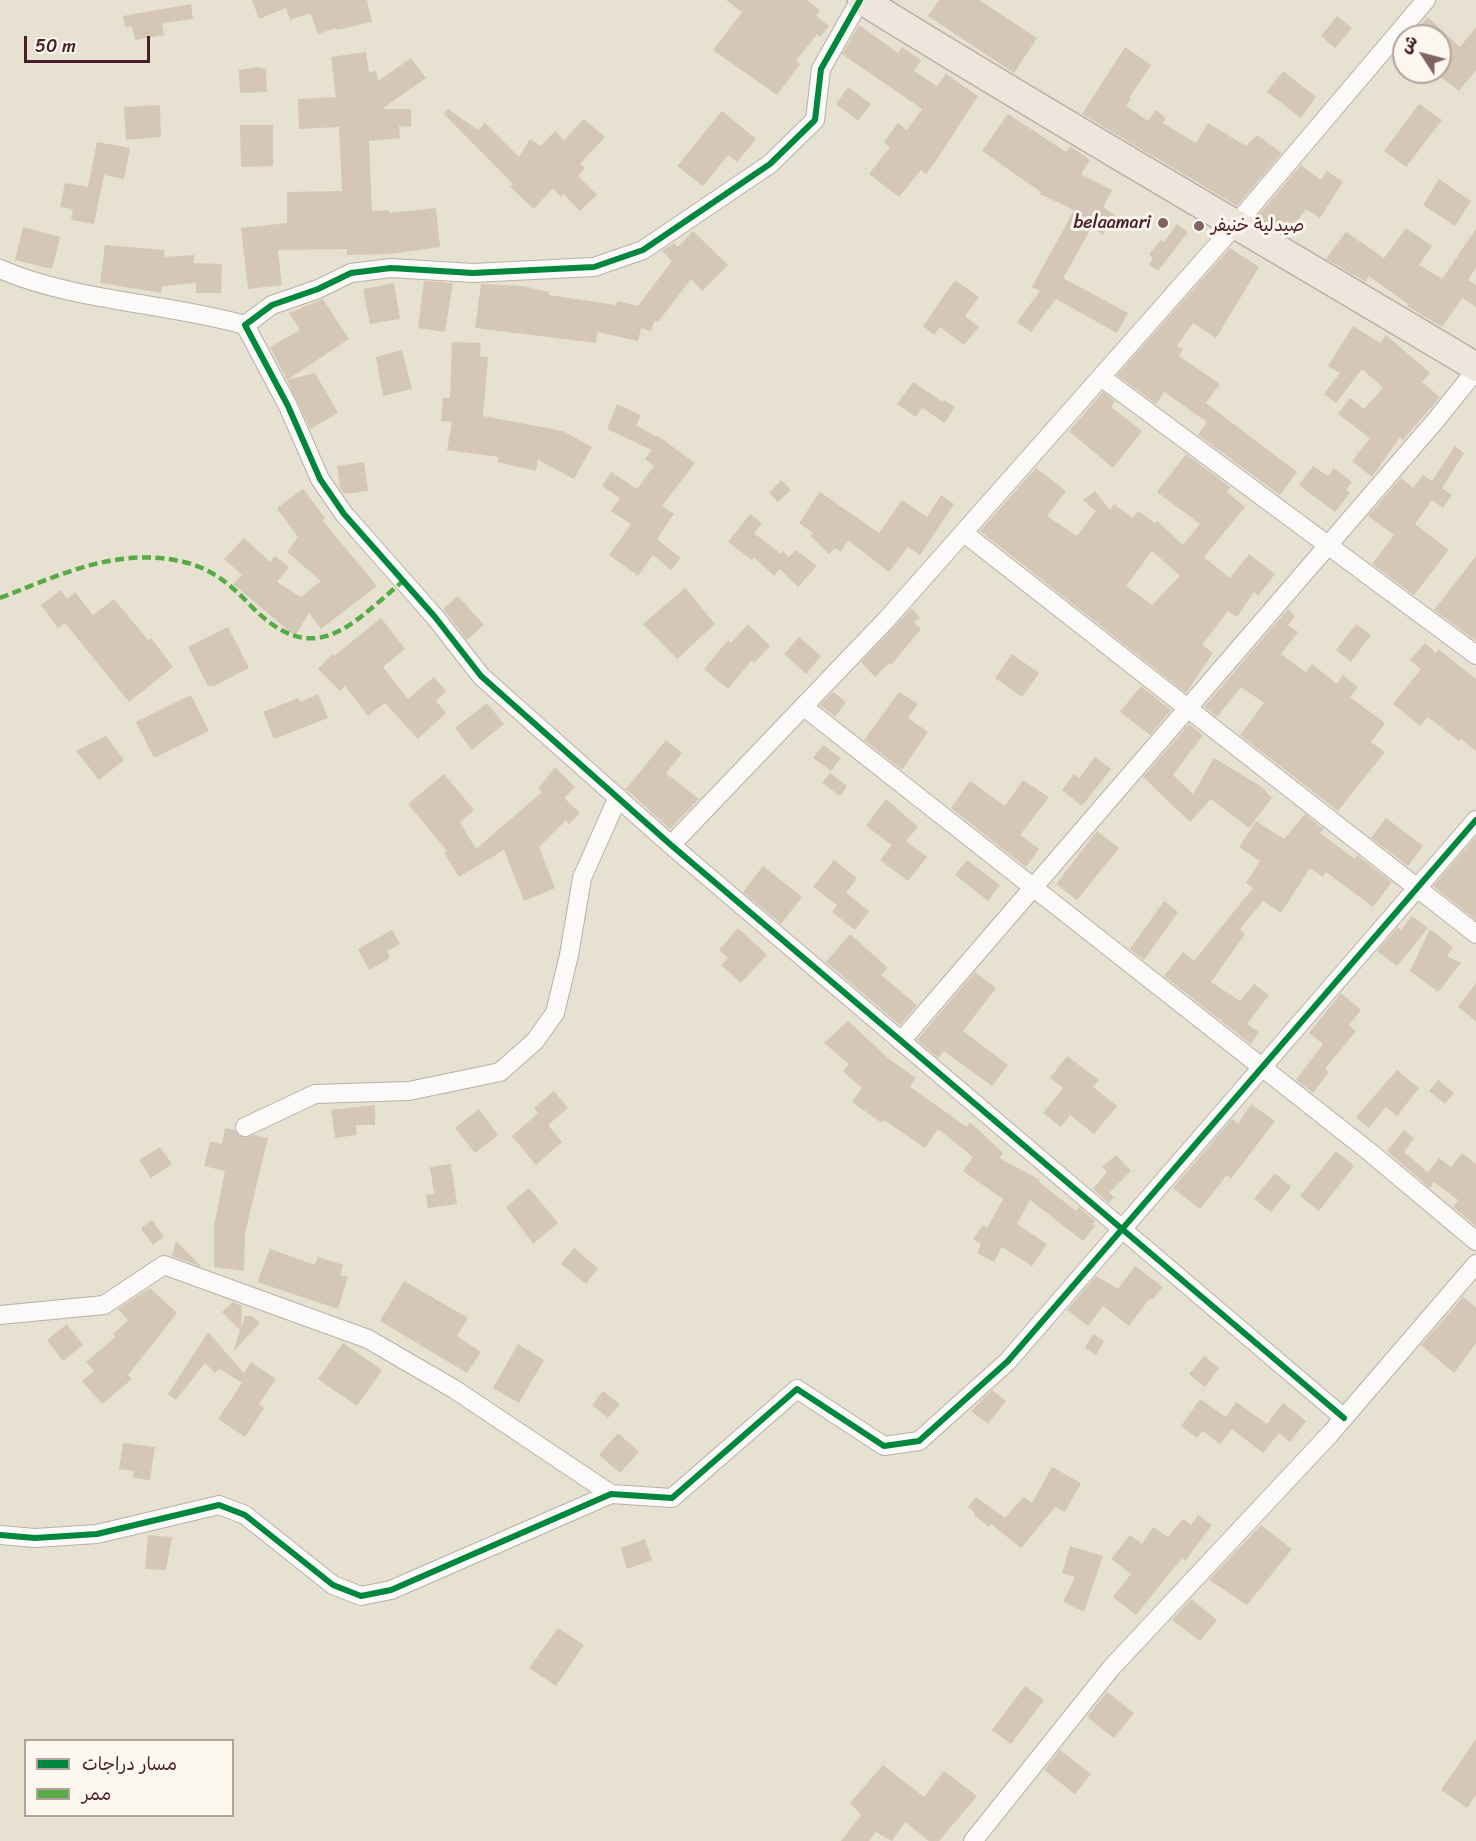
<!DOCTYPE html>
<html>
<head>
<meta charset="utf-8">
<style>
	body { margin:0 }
	#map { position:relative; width:1476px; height:1841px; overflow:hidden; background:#e7e1d1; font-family:Sriracha,"Playpen Sans Arabic",sans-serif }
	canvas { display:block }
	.legend { position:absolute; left:24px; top:1739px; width:210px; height:78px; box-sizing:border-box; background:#fbf7ec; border:2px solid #b4a19f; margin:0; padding:8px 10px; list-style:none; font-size:18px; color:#4a1f2b }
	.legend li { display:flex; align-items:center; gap:12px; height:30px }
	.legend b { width:30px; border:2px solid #b4a19f }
	.north { position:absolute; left:1392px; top:24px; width:60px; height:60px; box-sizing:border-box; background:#fbf7ec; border:2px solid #b4a19f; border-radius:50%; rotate:306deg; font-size:16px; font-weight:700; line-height:24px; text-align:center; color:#4a1f2b }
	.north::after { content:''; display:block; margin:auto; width:21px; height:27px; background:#816365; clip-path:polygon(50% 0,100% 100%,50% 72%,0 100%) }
	.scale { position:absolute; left:24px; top:36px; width:126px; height:27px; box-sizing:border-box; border:3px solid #4a1f2b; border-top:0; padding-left:8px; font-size:18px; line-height:21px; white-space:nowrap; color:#4a1f2b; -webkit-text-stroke:4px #fbf7ec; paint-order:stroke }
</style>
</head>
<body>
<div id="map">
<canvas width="1476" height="1841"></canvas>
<ul class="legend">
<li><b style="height:8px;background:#00873e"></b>مسار دراجات</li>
<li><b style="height:8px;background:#57aa44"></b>ممر</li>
</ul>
<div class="north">ش</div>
<div class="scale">50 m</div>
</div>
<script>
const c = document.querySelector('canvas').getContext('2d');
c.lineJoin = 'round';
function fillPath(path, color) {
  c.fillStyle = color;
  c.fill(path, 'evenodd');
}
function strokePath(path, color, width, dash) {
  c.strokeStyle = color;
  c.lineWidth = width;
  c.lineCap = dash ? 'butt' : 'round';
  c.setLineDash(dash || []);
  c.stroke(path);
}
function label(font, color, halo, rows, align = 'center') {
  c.font = font + ' Sriracha,"Playpen Sans Arabic",sans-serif';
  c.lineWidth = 6;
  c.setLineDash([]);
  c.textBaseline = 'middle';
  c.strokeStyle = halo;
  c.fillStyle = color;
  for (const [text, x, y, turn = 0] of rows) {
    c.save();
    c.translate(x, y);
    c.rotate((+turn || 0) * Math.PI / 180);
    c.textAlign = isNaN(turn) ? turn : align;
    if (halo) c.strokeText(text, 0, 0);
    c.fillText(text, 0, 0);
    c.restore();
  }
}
const building = new Path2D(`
	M252,0H367L372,22L337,30L336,28L318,34L310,13L290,20L286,8L259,19Z
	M726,0H807L820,10L816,16L829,26L820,37L817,34L796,61L800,64L777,95L713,50L742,12Z
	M939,0H979L1037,38L1014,73L928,16Z
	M191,4L193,19L162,23L164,35L135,40L132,26L125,27L123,16Z
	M1337,16L1352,28L1335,48L1321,36Z
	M1428,17L1460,47L1476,27V70L1459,91L1438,75L1443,67L1440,65V36H1411Z
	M859,25L898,53L902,47L921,60L914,71L937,86L946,74L978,96L936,161L926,174L921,170L899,197L869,174L890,147L884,142L898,123L907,130L922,109L842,54Z
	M1125,47L1151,65L1129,98L1131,99L1126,106L1148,121L1156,110L1166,118L1163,123L1196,143L1208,123L1246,146L1257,135L1282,153L1237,206L1082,114Z
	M366,52L369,72L376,71L378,81L411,58L426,78L382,109H411V127L399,126L400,138L369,141L372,211L389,210V213L436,208L440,247L390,254L347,255V249L278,250L282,285L248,289L241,228L287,223V192L342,191L339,127L299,129L298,99L336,97L331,57Z
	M258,67L266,69L267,92L240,93L239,70Z
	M1283,71L1316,97L1301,118L1267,92Z
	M848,87L871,104L858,121L836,104Z
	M1419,104L1442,120L1406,167L1384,151Z
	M160,105L161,137L126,140L124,107Z
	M448,109L478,130L485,123L519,157L530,139L541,146L555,131L564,140L584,119L605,137L580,164L585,168L578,176L597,195L580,211L563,194L561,197L553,188L534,209L510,187L513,184L444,114Z
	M722,111L756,139L737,162L728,155L703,186L677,166Z
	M1008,114L1066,152L1070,146L1090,160L1081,174L1112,190L1103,207L1116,216L1103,235L1092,227L1063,278L1128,313L1117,333L1056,299L1031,332L1017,322L1040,291L1032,287L1074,210L1040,194L1041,192L982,151Z
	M240,125H273V166L241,167Z
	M97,142L130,148L124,179L104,175L94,224L71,220L73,209L60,207L65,183L88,187Z
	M1301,165L1321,180L1327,171L1343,182L1320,218L1306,209L1287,236L1256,218Z
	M1439,179L1471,201L1455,226L1423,205Z
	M1177,224L1188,232L1158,271L1149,265L1153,258L1149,254L1161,240L1164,242Z
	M23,227L60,237L52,269L15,260Z
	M1406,228L1432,246L1419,265L1442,279L1476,229V268L1468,280L1476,285V307L1462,298L1442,327L1407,306L1408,304L1369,276L1366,282L1326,259L1346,232L1384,258Z
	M693,231L728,265L702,291L691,279L658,322L654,321L651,331L641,328L638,341L597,332L596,343L475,328L481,284L522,286L549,292V295L616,305L617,301L638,306L672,261L662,251L674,243L678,247Z
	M105,245L165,250L164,257L194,255V263L222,264L221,293H196V283L162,286L161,293L100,283Z
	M1230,248L1259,267L1216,338L1193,323L1177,346L1183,349L1179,356L1220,384L1206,403L1297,472L1280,495L1198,435L1207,422L1164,392L1156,404L1117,375Z
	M955,280L979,297L965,316L979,327L964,345L940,327L934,335L923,326Z
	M424,281L453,283L445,332L418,328Z
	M394,283L400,319L370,324L363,289Z
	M323,299L349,339L287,380L270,347L300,330L289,313Z
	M1353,326L1380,343L1386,335L1430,373L1422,382L1440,397L1403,440L1400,437L1372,477L1352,461L1370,438L1338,414L1350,398L1364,409L1383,388L1362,369L1336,403L1324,394L1340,373L1328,366Z
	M452,342L481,343L480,356L488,357L483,416L563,431L592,447L574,479L538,460L536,471L497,462L499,457L447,450L452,422L441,421L443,398H450Z
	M402,350L412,389L383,396L376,357Z
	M315,373L338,413L310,429L287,380Z
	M913,382L943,402L944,400L955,407L945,423L922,408L916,417L897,404Z
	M1103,392L1115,401L1111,407L1142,431L1113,468L1069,431Z
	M617,404L641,415L636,426L662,439L695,463L662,506L674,514L657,539L681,558L671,570L653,555L638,576L609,555L631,524L611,511L620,498L602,486L611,472L637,489L654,466L645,459L652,450L607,429Z
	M1455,446L1464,453L1442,488L1452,495L1443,508L1432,500L1415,524L1449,550L1414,595L1372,564L1394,535L1368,516L1401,478L1413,488L1423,475L1432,481Z
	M1186,454L1230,487L1227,492L1245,507L1204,557L1230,578L1249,554L1275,574L1258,596L1254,592L1237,617L1228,611L1202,645L1213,653L1186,693L980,531L1036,468L1066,491L1047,516L1077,536L1096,511L1083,500L1095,491L1110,510L1114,504L1133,518L1138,511L1155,523L1157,521L1183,545L1200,524L1157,492ZM1152,551L1180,576L1152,605L1126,586Z
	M364,462L368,491L344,494L340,488L337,466Z
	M1313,466L1328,476L1334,468L1352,482L1346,490L1350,493L1335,512L1299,485Z
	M781,480L791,490L778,502L769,493Z
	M303,489L325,518L322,520L377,586L321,629L309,613L295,636L233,584L242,575L224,559L244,538L270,562L275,556L289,567L277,582L301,597L321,581L287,552L298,537L277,508Z
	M820,492L879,533L902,500L927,517L941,495L954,504L920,555L908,547L889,572L848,540L841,552L835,548L829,554L810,535L813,533L799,523Z
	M750,514L762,523L754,533L781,554L783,551L789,557L796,550L817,566L798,587L780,569L774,576L754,557L752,560L728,542Z
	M1476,556V641L1434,610Z
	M685,588L715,624L677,659L643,624Z
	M61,590L67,599L75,592L93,615L114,599L148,640L151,638L173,667L129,702L65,623L58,628L41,605Z
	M458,596L484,625L467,640L443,609Z
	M912,608L920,618L914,622L921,629L891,665L889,663L875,677L861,662Z
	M1288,609L1295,616L1288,625L1298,632L1281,654L1306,672L1312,664L1337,684L1343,675L1358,687L1350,697L1385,723L1371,742L1385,752L1338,811L1240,735L1264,703L1241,687L1217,717L1204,707Z
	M381,618L405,649L383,667L408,699L434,677L446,691L436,701L446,713L418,739L385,703L368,716L345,686L340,691L318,669L332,654L334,656Z
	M748,624L770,646L754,663L752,660L728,689L704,669L728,640L731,643Z
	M1356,624L1371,635L1351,662L1336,650Z
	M228,627L249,668L214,686H208L188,647Z
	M799,637L821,656L806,674L784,654Z
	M1425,643L1436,653L1438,649L1476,679V751L1461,739L1459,741L1428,717L1420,726L1393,704L1421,669L1410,660Z
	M1012,654L1039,673L1022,697L995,678Z
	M1141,686L1171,710L1150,735L1120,712Z
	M833,692L846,702L835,717L820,705Z
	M899,692L918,704L908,718L928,732L902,770L864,740Z
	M318,694L328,718L274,739L263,712L298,698L300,702Z
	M191,695L209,731L154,758L136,722Z
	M487,703L504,724L472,750L455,728Z
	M1189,724L1203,735L1173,775L1193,794L1214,758L1262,787L1272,798L1249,828L1211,799L1190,822L1143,777Z
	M106,736L124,760L99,780L76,751Z
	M666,740L682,753L666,773L699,799L670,829L626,789Z
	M823,745L841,758L831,771L813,758Z
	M1095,757L1111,769L1082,806L1062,790L1074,774L1079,778Z
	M555,767L575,787L564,798L580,813L569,824L566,820L539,847L555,888L524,901L504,850L459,877L444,853L447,851L408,804L444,774L474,810L460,822L476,849L542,792L538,789Z
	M830,773L847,786L840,796L822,783Z
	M1023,780L1049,797L1020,835L1039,849L1026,867L951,808L970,781L1005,806Z
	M886,799L918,827L906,841L927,857L908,881L880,860L892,845L866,826Z
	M1305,814L1324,829L1320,833L1355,859L1357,855L1392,882L1373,907L1326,872L1323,877L1310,868L1281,913L1263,901L1240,929L1245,934L1211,982L1240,1001L1254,984L1269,995L1247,1024L1259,1032L1251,1044L1164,976L1183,952L1194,961L1253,888L1246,883L1260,861L1239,847L1256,821L1284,839Z
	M1386,818L1423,846L1408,866L1371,838Z
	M1097,831L1119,848L1077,900L1056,884Z
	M1476,837V920L1433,886Z
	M834,860L857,878L846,893L869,911L855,930L832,912L837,905L813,887Z
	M967,860L1000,885L988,901L955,875Z
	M763,866L802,897L781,924L743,892Z
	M1164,901L1178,912L1144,960L1130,949Z
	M1412,916L1428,928L1397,966L1377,951L1398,927L1401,930Z
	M738,928L767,955L741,983L721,965L728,958L719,950Z
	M1430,929L1453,947L1447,956L1461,963L1438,992L1410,971Z
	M392,930L400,944L387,951L390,958L369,970L358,949Z
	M850,934L888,968L881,975L917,1005L900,1025L826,962Z
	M975,972L996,988L963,1031L1008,1065L992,1086L944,1051L938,1058L917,1040Z
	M1476,983V1021L1458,1007Z
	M1341,993L1361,1010L1349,1025L1356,1031L1325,1069L1329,1072L1313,1093L1296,1080L1323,1044L1309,1033Z
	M848,1021L889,1059L916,1078L910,1087L967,1127L970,1122L1003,1153L999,1158L1040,1180L1039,1182L1076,1211L1079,1207L1095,1221L1092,1224L1095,1226L1083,1241L1030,1200L1017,1224L1047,1244L1032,1266L1002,1247L994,1262L977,1253L981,1244L973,1239L983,1225L987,1228L1003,1199L963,1171L973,1157L938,1129L925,1148L884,1120L882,1123L852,1102L862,1088L843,1071L849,1064L824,1043Z
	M1067,1056L1099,1080L1093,1087L1117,1106L1094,1134L1070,1115L1061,1127L1043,1113L1063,1088L1050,1078Z
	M1397,1070L1419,1088L1397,1116L1386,1107L1369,1128L1356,1117Z
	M1438,1080L1454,1093L1445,1104L1429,1091Z
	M554,1091L568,1108L548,1125L562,1142L536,1165L512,1136L538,1113L534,1108Z
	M1251,1104L1275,1121L1231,1179L1227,1175L1200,1209L1173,1188L1232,1119L1238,1124Z
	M375,1105V1125H356L357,1135L335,1138L331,1110Z
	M479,1109L498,1135L475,1153L455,1128Z
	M225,1128L234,1130L243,1138L255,1135L268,1138L245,1233L244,1271L214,1267V1226L225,1171L204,1166L210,1142L222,1144Z
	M1404,1130L1414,1138L1404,1152L1428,1172L1439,1158L1451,1167L1462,1153L1476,1164V1226L1453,1207L1458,1200L1434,1182L1430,1188L1387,1151Z
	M160,1147L172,1164L151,1178L139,1160Z
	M1336,1151L1354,1166L1319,1211L1300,1196Z
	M1116,1155L1131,1171L1109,1193L1114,1197L1109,1203L1093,1189L1107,1172L1102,1167Z
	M451,1164L457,1204L428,1208L426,1195L434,1194L430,1167Z
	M1275,1173L1291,1187L1271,1212L1254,1199Z
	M529,1188L558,1223L533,1244L506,1207Z
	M152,1220L164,1237L153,1245L141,1228Z
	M176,1241L202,1267L172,1256Z
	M574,1248L598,1268L586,1284L561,1264Z
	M270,1249L315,1265L318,1257L343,1265L340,1275L348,1277L338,1309L257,1282Z
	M1135,1266L1163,1287L1152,1300L1150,1298L1129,1326L1103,1306L1088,1326L1067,1310L1096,1276L1118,1289Z
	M404,1281L468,1318L457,1336L481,1352L467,1373L380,1321Z
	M150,1288L177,1313L128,1375L132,1379L102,1404L82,1381L94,1371L86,1362L115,1337L113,1334L128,1320L118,1309Z
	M1463,1297L1476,1307V1343L1454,1373L1421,1345Z
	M233,1302L242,1306L241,1329L245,1316H252L260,1323L233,1352L240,1330L222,1312Z
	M67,1324L83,1345L63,1361L47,1340Z
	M208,1332L244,1373L251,1362L276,1379L259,1404L264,1408L245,1437L218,1419L242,1383L220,1369L215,1373L205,1363L176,1400L168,1394Z
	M1093,1334L1104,1341L1096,1355L1085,1348Z
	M343,1343L382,1370L357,1406L318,1379Z
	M518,1344L544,1360L519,1403L493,1388Z
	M1204,1356L1219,1368L1205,1387L1189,1374Z
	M992,1390L1006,1401L988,1424L971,1411Z
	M603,1391L620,1404L608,1418L592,1405Z
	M1200,1399L1226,1417L1236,1402L1267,1424L1283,1403L1306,1421L1290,1442L1279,1433L1263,1453L1232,1429L1220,1444L1203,1431L1197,1438L1181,1426Z
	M618,1433L639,1452L620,1473L599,1455Z
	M123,1443L155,1447L150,1480L133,1478L134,1471L119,1469Z
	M1052,1467L1081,1483L1065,1512L1055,1507L1021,1548L991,1524L989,1527L974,1515L975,1513L968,1507L976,1497L1005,1518L1023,1497L1032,1503Z
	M1198,1515L1212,1525L1185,1561L1182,1558L1136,1615L1113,1597L1131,1574L1111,1559L1130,1535L1142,1544L1153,1527L1168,1537L1183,1519L1191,1525Z
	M1261,1525L1292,1549L1247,1605L1209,1580Z
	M148,1535L172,1537L166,1570L145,1569Z
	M645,1539L652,1560L627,1569L621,1548Z
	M1070,1546L1103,1556L1084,1612L1063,1602L1075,1577L1062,1573Z
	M1191,1599L1217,1620L1200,1641L1172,1620Z
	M558,1628L584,1645L556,1686L529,1668Z
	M1025,1686L1044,1700L1011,1744L992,1730Z
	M1107,1692L1134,1713L1114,1738L1087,1717Z
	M1476,1739V1795L1467,1808L1441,1790Z
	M1060,1750L1091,1774L1075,1794L1044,1770Z
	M883,1765L924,1797L944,1771L977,1796L939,1841H929L905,1822L892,1841L876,1832L869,1841H841L861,1815L850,1803Z`);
const street = new Path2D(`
	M860,0L821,69L815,120L770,164L643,250L594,267L473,273L391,268L351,273L318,289L272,305L245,325L288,406L320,479L344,514L435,617L481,676L671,845L1344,1418
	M0,269C73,301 166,303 245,325
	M1101,377L1476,655
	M964,533L1476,934
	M804,707L1371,1153L1476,1241
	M671,845L887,619L1237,223L1426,0
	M901,1041L1436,420L1476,370
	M245,1127L315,1094L409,1091L500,1072L535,1041L555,1013L569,955L582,878L618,797
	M0,1315L104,1305L164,1265L368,1339L454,1389L611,1494
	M0,1535L35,1538L97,1534L219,1505L245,1515L333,1585L361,1596L391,1590L611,1494L672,1498L797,1389L884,1446L919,1441L1008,1361L1476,820
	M973,1841L1112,1667L1330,1434L1476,1264`);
const primary = new Path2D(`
	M862,0C1065,126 1271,244 1476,367`);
const quiet = new Path2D(`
	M0,598C59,575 119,546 184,562C213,569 231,585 251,606C314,670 349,627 403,581`);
const cycleway = new Path2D(`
	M860,0L821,69L815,120L770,164L643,250L594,267L473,273L391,268L351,273L318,289L272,305L245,325L288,406L320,479L344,514L435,617L481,676L671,845L1344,1418
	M0,1535L35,1538L97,1534L219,1505L245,1515L333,1585L361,1596L391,1590L611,1494L672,1498L797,1389L884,1446L919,1441L1008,1361L1476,820`);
const markers = [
	[1163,223,6,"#816365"],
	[1199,226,6,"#816365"]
];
const poiNames = [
	["belaamari",1151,223],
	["صيدلية خنيفر",1211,226,"left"]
];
fillPath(building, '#d5c7b6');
strokePath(street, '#b8b0a7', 20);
strokePath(primary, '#b8b0a7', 31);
strokePath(street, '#fbfaf8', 18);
strokePath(primary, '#eee5dd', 28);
strokePath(quiet, '#57aa44', 4.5, [9, 4.5]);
strokePath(cycleway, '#00873e', 6);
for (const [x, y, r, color] of markers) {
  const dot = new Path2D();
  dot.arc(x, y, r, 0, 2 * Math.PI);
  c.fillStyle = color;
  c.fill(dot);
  strokePath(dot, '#fbf7ec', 2);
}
label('18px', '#4a1f2b', '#fbf7ec', poiNames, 'right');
</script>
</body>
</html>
